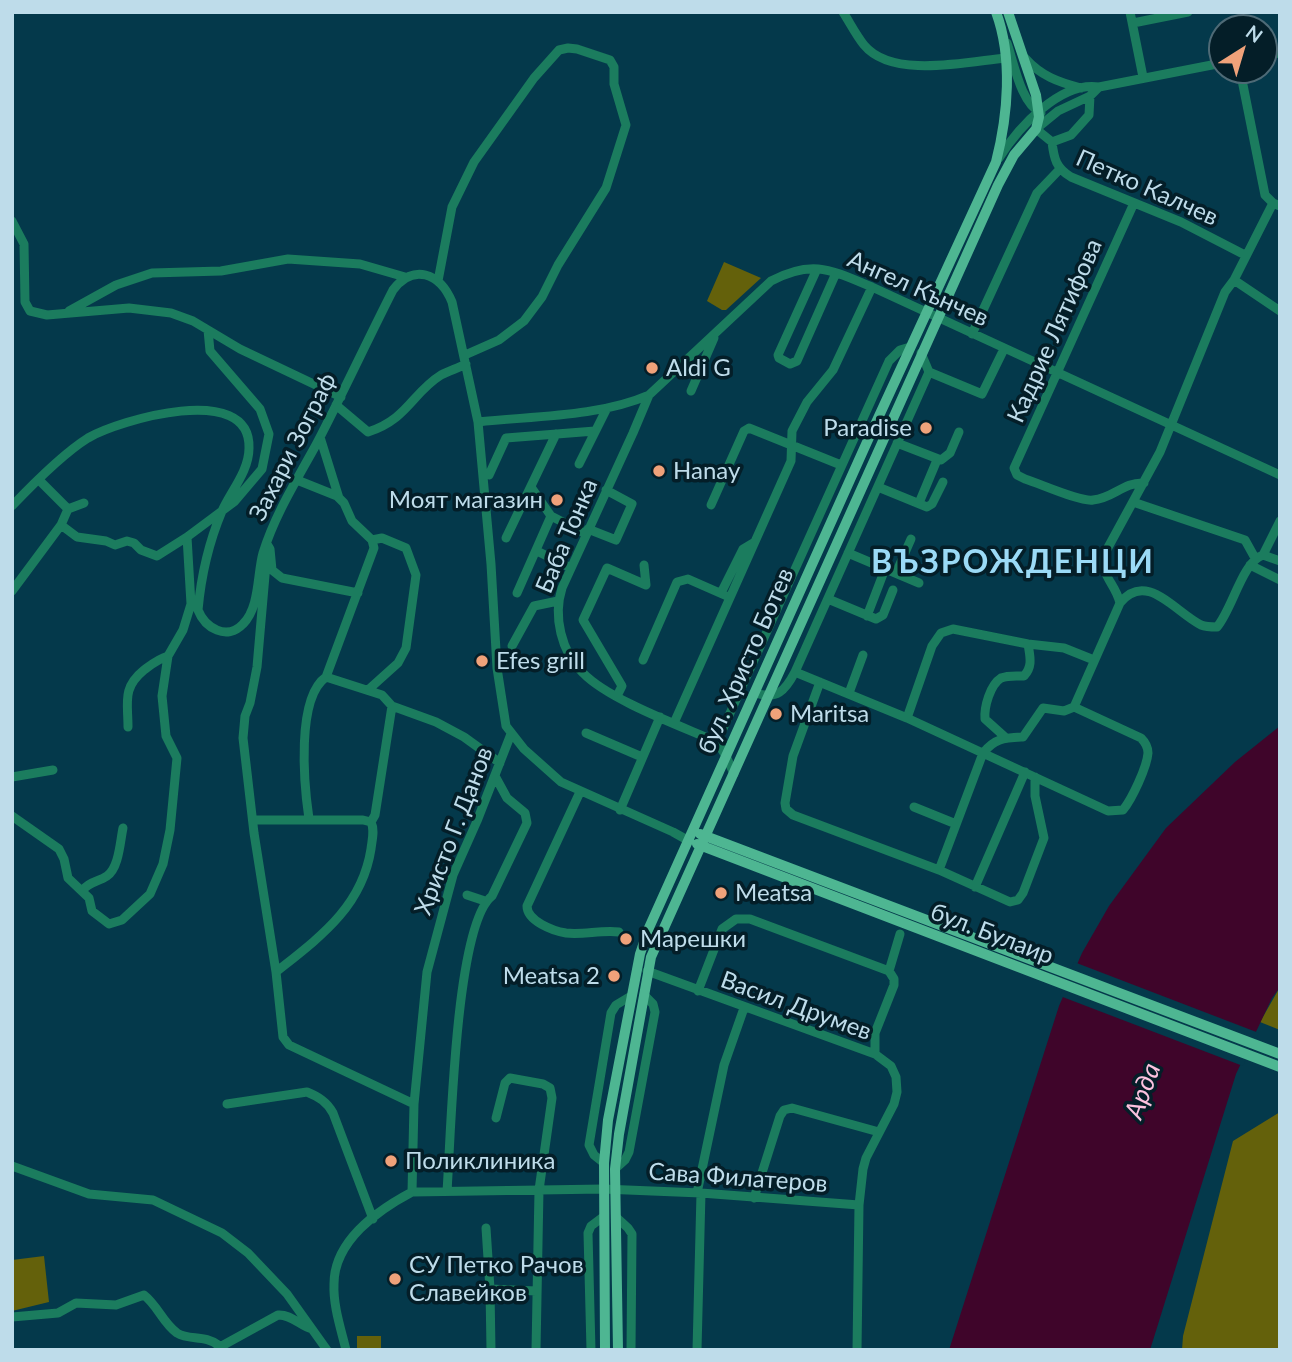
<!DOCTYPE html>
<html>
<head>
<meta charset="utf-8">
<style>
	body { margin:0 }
	#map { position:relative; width:1292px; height:1362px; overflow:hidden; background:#04394b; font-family:Lato,sans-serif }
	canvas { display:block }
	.frame { position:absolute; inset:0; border:14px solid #bedcea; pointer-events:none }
	.north { position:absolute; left:1208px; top:14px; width:70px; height:70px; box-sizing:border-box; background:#041e28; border:2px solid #4e6a76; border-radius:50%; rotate:37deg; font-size:19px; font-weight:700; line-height:28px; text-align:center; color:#bedcea }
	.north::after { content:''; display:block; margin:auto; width:24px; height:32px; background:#f0a27a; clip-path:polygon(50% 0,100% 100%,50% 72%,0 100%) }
</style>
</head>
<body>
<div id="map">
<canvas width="1292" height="1362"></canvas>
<div class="frame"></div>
<div class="north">N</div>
</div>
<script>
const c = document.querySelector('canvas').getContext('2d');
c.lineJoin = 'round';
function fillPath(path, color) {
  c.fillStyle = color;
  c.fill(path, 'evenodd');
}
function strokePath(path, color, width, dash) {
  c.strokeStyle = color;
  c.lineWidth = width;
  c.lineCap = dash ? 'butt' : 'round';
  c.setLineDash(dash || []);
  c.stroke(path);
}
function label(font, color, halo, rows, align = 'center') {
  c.font = font + ' Lato,sans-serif';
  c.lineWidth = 7;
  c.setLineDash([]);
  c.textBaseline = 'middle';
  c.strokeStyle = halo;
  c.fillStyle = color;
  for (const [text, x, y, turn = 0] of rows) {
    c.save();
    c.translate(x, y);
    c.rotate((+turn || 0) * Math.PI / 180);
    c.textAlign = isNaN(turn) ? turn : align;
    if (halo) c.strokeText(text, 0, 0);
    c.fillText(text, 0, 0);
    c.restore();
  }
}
const green = new Path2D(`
	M724,262L761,278L726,310H722L707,301Z
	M1280,987V1030L1260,1022Z
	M1280,1112V1350H1182L1183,1336L1233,1141Z
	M44,1256L49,1302L12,1311V1260Z
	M357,1336H381V1350H357Z`);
const water = new Path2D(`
	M1280,726V987L1272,998L1236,1074L1150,1350H949L1059,1006L1082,953L1109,906L1166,828L1235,762Z`);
const pier = new Path2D(`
	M1074,962L1259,1033L1243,1066L1060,996Z`);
const minor = new Path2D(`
	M843,12C850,23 856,35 864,45C892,79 966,62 1005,58
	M1130,12L1143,77
	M1133,23L1188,12
	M1007,43C1014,63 1021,104 1041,113
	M1264,55L1280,53
	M1025,58C1041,76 1058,82 1081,88
	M1240,70L1265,195L1273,203L1280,206
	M1090,96L1089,115L1071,135L1052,142L1036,129L1058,111L1090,96L1099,87
	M1052,142C1054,159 1056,168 1071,177L1181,222L1245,255
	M999,158C1018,128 1060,81 1099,87L1222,63
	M1134,203L1014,468L1017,475L1025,479C1041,484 1080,502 1093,500C1114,498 1123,482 1144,483
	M12,221L24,244L25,302L30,311L47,315L129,308L171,313L193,321L240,349L341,397
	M817,269L778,355L779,358L790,364L797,361L836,273
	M1234,280L1280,311
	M438,281L452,207L474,162L534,78L559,50L568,48L577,49L610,60L614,67V84L626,125L606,188L558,265L542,297L524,321L499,340L465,355
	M69,311L116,285L152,273L221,271L288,259L360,264L405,277
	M972,334L1037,193L1059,170
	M929,372L982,394L1004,349
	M691,391L714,338
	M649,395L633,433L562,588C553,616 561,652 583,673C609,700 681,726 717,742L726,756L734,774
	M336,405L368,432C408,419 412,393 441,375C449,371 458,368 466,364
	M478,422C532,416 599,417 649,395L771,281C813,259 831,270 872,287L1280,475
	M320,437L339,498
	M897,443L941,460L950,453L959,432
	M579,464L607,408
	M489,475L506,438L595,431
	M39,480L68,509
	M297,480L337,496L344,503L352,521L372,540L374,548L326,677C296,698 304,785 309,819
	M531,487L551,516L586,534
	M878,487L927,507L932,504L943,482
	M1133,502L1245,540L1255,558
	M919,503L937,460
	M711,505L744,431L749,428L841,465
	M12,506C32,485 64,453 88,438C119,420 251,381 249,448C249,471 231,491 222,511C209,542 201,577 198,610C205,628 227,641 243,624C260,607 257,574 263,553C275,514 298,478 317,443C343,393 367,341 393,290C413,263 440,273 452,302L478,422L491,564L497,668L506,726L524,749L561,782L673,832L689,841
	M61,525L77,537L106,541L115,545L127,541L134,543L141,550L157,556L187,537
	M588,529L616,540L632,504L606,490
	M506,538L556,434
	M267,544L270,549L272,570L282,578L358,593
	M537,551L571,568
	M848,553L919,583
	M1263,555L1280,561
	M264,556L266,564L257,667L250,703L245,716L243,738L254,833L276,972L283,1037L289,1045L414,1104
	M1250,565L1280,580
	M896,573L911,539
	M12,591L61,525L68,509L84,503
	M517,593L551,516
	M721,593L743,549L753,543
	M828,599L876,619L883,615L893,590
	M1120,603C1115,582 1099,576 1105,553L1160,452L1225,292L1234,280L1273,203
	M867,616L885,569
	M512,646L534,606L558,601
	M643,660L677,582L688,579L729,597
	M795,672L907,718L1108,811L1123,810C1132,799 1147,767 1148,753C1148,747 1145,742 1141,738L1074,707
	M326,677L382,695L392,706L436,722L464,737L500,763
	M820,682L793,756L785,803L786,809L793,815L939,870L1010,902L1018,900L1023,893L1044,838L1035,796V777
	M368,690L398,663L406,648L416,575L406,548L382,538L372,540
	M755,693C777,700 785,691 795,672L929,372L921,353
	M849,693L863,655
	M617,696L622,686L583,620L607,568L646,585L644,565
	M907,718L932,646L941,633L953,629L1028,644L1064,648L1094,660
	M674,723L791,461L792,431L807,402L833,370L872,287
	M128,727C128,702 122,688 144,670C152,664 158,659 168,656
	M586,733L642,757
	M1005,737L985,719C984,707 990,685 1001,678C1008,675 1017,676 1024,676C1033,666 1030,657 1028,644
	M717,742L889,361L900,350L910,347
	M12,777L53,770
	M580,792L527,906C527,921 553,931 566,933C583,935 601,930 619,932
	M914,807L956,824
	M620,810L660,717
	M12,816L59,849L64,859L68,878L89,898L92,911L109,924L122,920L150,894L163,864L170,830L177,758L166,736L162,696L168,656L183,630L191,604L187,537L234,502L262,469L269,434L260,409L210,351L208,330
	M254,820H363L371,822C375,830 372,840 371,849C362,907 320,937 276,972
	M371,822L375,815L392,706
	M939,870L983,753C995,738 1004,738 1023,737L1043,708L1064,711L1074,707L1120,603C1146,570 1175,612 1201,625C1206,627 1211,627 1217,627C1233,608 1242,562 1263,555L1280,521
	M975,887L1025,772
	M82,891C88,882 98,882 107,876C119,868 120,842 123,828
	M467,895L485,901
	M647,971L875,1054L891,1066L896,1077L897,1092L894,1104L866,1158L863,1169L859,1205L857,1350
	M698,991L722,929L736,919H750L889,971
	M875,1054V1033L894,985V979L889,971L900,934
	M227,1104L307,1092C319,1097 327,1102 333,1113L373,1219
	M496,1118L505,1083L510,1078L543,1084L550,1088L552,1098L539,1190L536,1350
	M604,1163L594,1155L589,1145L611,1013L616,1005L631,996
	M12,1166L89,1194L153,1200L222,1233L248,1253L287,1294L327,1350
	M615,1169L625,1160L629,1152L655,1012L653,1004L644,995
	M447,1191C451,1137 455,925 492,896L527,823L525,813L507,798L495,776
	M412,1192L414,1104L427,972L453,875L477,821L511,734
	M697,1193L724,1065L744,1008
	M754,1198L780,1116L784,1110L792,1108L879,1132
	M616,1217L628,1228L632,1234L631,1350
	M486,1228L490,1289L491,1350
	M490,1289L536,1291
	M12,1317L58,1313L76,1303L116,1305L144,1295C158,1306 163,1323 177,1333C190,1341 204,1334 220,1346
	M218,1348L278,1315C291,1314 300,1326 312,1329
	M346,1350C341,1329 333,1306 334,1284C334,1241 378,1210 412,1192L603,1189L701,1193L859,1205
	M591,1350L588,1233L591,1226L603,1217
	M697,1350L701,1193`);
const major = new Path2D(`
	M700,834L1280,1054
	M697,844L1280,1067
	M605,1350L604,1163L608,1120L640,954L648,930L867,442L996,162C1008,115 1013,58 996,12
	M618,1350L615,1169L619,1134L651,957L998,185L1014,155L1036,129L1039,117L1036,95L1008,12`);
const markers = [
	[652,368,7,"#f0a27a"],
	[926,428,7,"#f0a27a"],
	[659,471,7,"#f0a27a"],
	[557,500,7,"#f0a27a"],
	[482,661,7,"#f0a27a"],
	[776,714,7,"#f0a27a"],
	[721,893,7,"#f0a27a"],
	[626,939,7,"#f0a27a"],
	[614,976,7,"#f0a27a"],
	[391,1161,7,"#f0a27a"],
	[395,1279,7,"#f0a27a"]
];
const streetNames = [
	["Петко Калчев",1147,188,24],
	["Ангел Кънчев",918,289,24],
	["Кадрие Лятифова",1055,331,-66],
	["Захари Зограф",293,447,-63],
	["Баба Тонка",567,536,-67],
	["бул. Христо Ботев",746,661,-66],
	["Христо Г. Данов",454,831,-69],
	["бул. Булаир",992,934,21],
	["Васил Друмев",796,1006,20],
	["Сава Филатеров",738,1178,4]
];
const poiNames = [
	["Aldi G",666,368],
	["Paradise",912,428,"right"],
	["Hanay",673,471],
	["Моят магазин",543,500,"right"],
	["Efes grill",496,661],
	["Maritsa",790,714],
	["Meatsa",735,893],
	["Марешки",640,939],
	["Meatsa 2",600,976,"right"],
	["Поликлиника",405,1161],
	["СУ Петко Рачов",409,1265],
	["Славейков",409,1293]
];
const waterNames = [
	["Арда",1143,1091,-70]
];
const districtNames = [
	["ВЪЗРОЖДЕНЦИ",1013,563]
];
fillPath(green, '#64610b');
fillPath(water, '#3f052a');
fillPath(pier, '#04394b');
strokePath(minor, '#1b7c5e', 9);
strokePath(major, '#4eb692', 10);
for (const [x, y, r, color] of markers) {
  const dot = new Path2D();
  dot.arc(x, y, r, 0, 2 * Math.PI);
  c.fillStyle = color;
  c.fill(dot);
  strokePath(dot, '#041e28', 2.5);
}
label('24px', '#bedcea', '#041e28', streetNames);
label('24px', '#bedcea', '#041e28', poiNames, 'left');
label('italic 26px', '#fcc2df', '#041e28', waterNames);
c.letterSpacing = '2px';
label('bold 32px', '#9bdaf6', '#041e28', districtNames);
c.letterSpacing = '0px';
</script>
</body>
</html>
